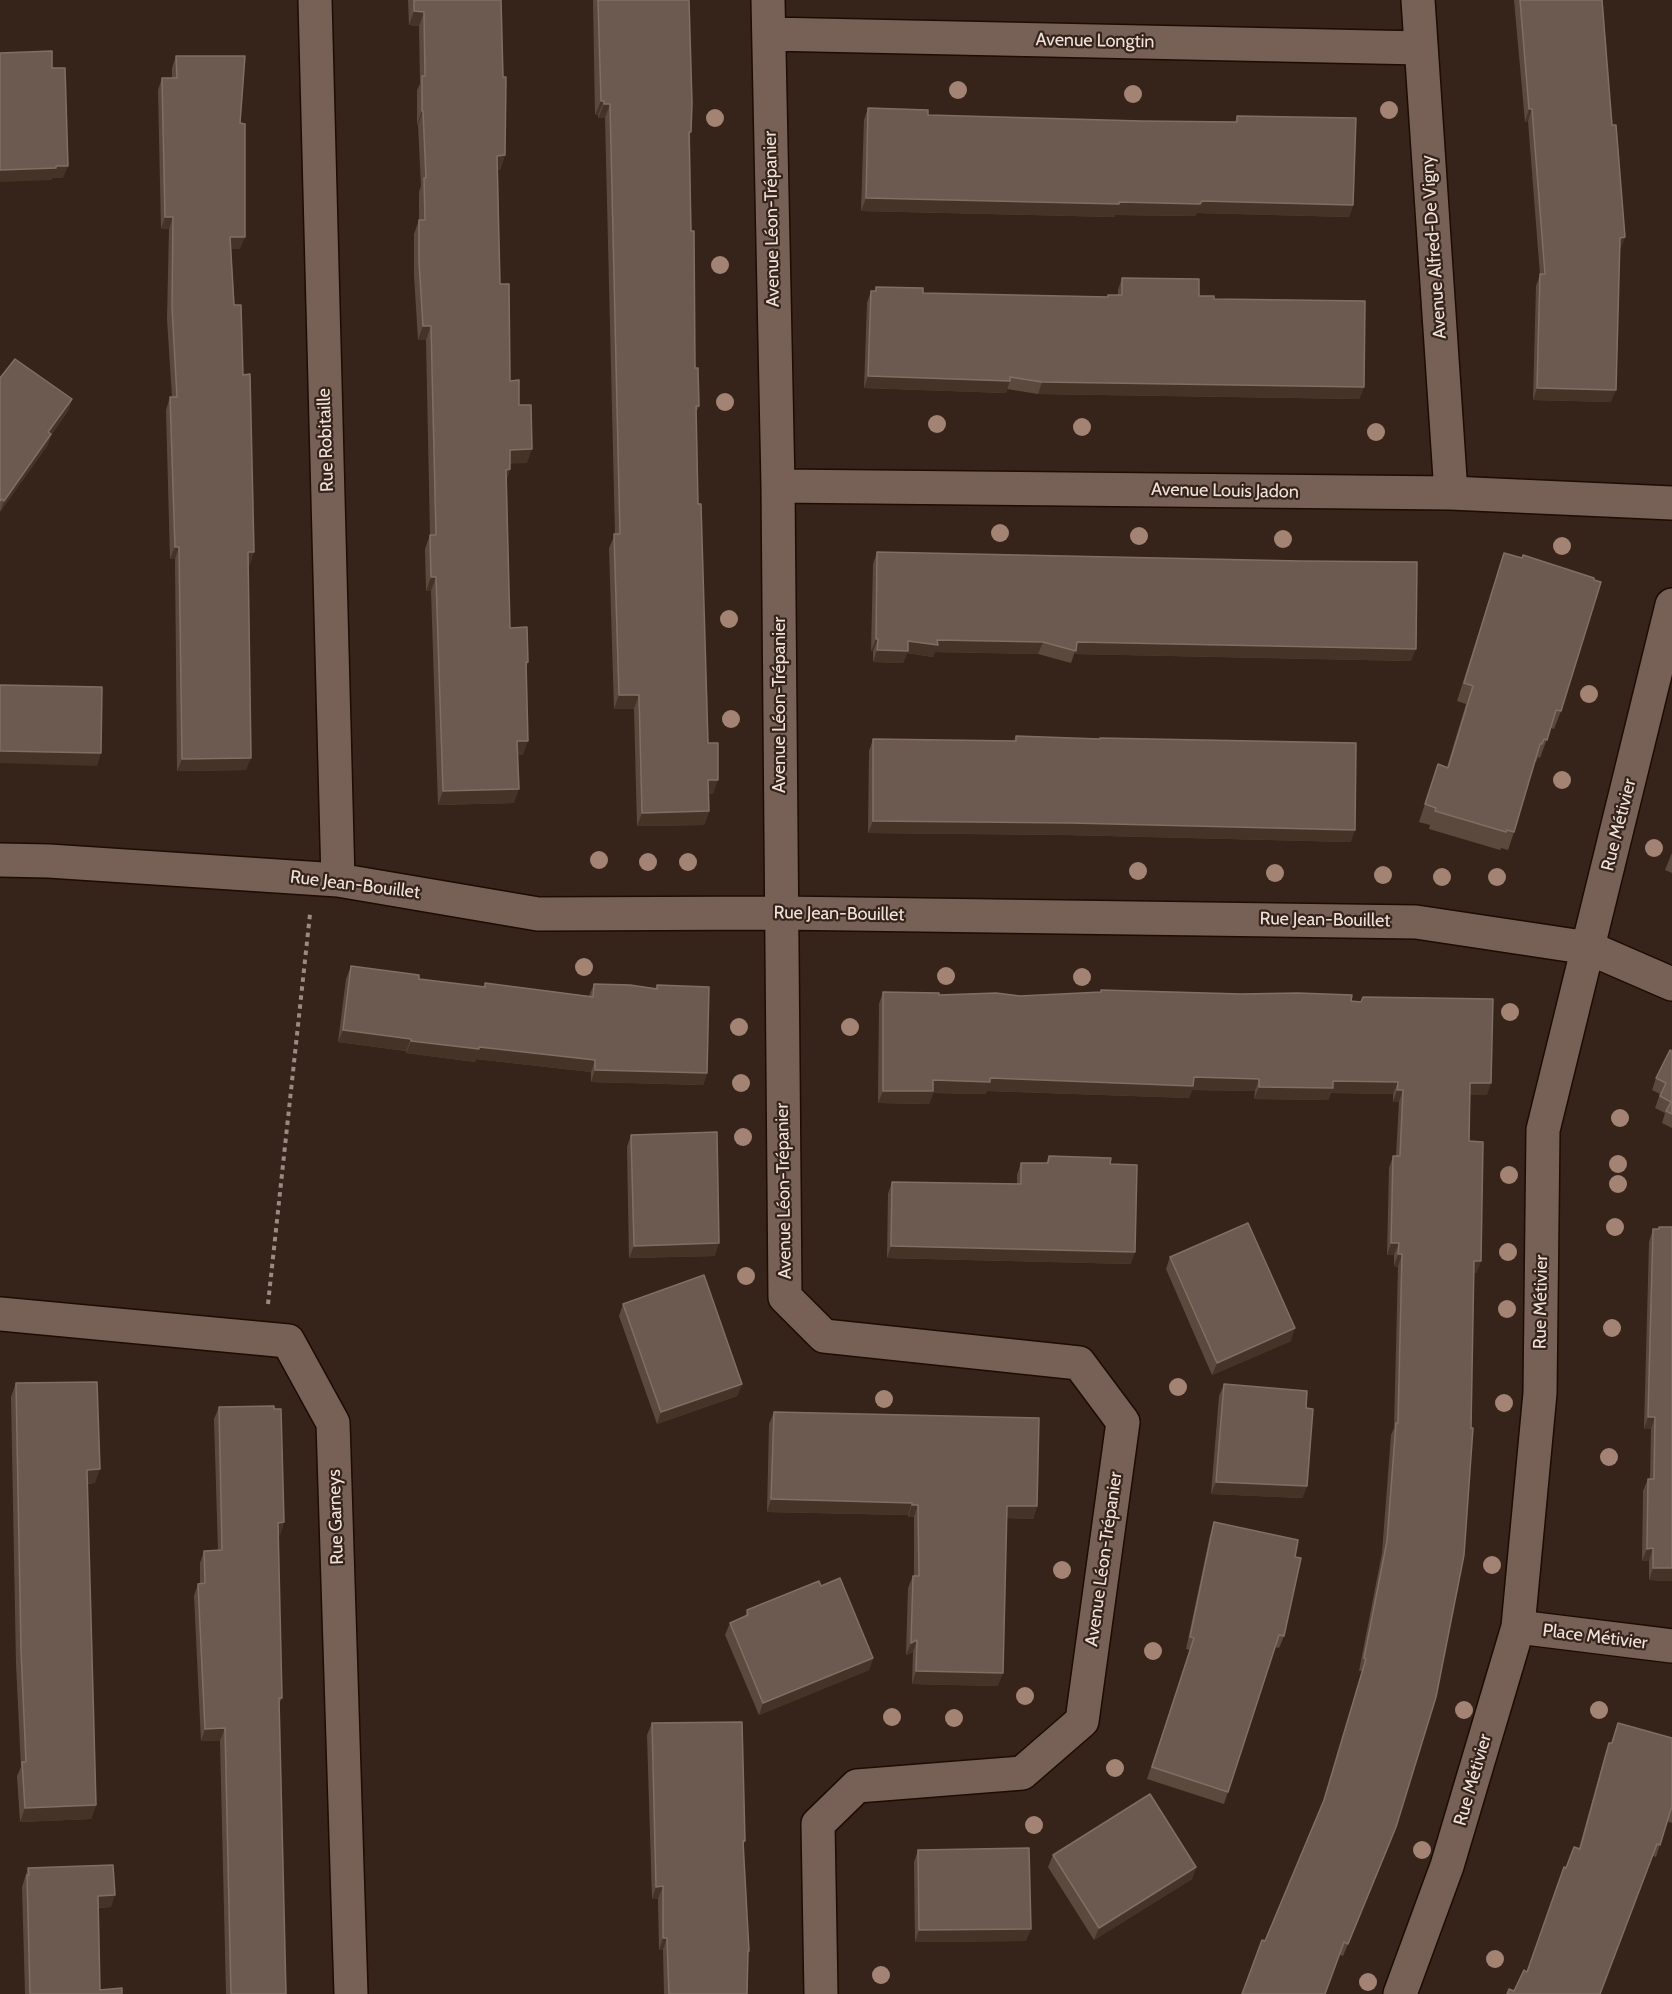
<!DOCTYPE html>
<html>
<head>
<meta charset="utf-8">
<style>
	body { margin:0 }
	canvas { display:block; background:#362319 }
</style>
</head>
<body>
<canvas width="1672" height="1994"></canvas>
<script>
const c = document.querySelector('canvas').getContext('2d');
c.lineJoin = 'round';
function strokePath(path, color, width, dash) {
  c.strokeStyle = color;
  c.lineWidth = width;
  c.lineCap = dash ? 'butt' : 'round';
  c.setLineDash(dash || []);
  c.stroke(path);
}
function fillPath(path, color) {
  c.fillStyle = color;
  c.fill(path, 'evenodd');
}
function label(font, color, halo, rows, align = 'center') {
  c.font = font + ' Cabin,sans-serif';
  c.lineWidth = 4.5;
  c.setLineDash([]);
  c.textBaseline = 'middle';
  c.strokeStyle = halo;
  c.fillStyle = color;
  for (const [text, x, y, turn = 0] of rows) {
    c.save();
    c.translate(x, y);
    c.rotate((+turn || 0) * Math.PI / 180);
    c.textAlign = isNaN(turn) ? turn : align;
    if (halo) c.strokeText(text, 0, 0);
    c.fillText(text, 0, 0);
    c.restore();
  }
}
const path = new Path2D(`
	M268,1304L310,914`);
const minor = new Path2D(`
	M315,0L338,880
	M768,0L778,486L785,1297L824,1336L1079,1363L1123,1422L1082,1721L1022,1773L857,1786L818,1824L821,1994
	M1418,0L1451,493
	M769,34L1421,48
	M778,486L1451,493L1672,503
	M0,860L49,861L338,880L538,914L781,913L1416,922L1589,948L1672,984
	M0,1314L288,1341L333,1423L351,1994
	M1518,1627L1672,1646
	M1400,1994L1447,1866L1518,1627L1540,1393L1543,1130L1672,605`);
const trees = [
	[958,90],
	[1133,94],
	[1389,110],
	[715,118],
	[720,265],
	[725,402],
	[937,424],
	[1082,427],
	[1376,432],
	[1000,533],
	[1139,536],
	[1283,539],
	[1562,546],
	[729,619],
	[1589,694],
	[731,719],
	[1562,780],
	[1654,848],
	[599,860],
	[648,862],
	[688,862],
	[1138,871],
	[1275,873],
	[1383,875],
	[1442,877],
	[1497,877],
	[584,967],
	[946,976],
	[1082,977],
	[1510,1012],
	[739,1027],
	[850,1027],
	[741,1083],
	[1620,1118],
	[743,1137],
	[1618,1164],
	[1509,1175],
	[1618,1184],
	[1615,1227],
	[1508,1252],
	[746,1276],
	[1507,1309],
	[1612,1328],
	[1178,1387],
	[884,1399],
	[1504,1403],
	[1609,1457],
	[1492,1565],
	[1062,1570],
	[1153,1651],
	[1025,1696],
	[1464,1710],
	[1599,1710],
	[892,1717],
	[954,1718],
	[1115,1768],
	[1034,1825],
	[1422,1850],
	[1495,1959],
	[881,1975],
	[1368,1982]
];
const wall = new Path2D(`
	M408,0H501L505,155L500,170H498L500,284L510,381L519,405L527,463H510V469L506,482L510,628L528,662L526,668L523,755H517L514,803L438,805L431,591H426L425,549L430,535L426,340H418L414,275V234L419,220V192L421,186L418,125H417V90L420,84L419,26L409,25Z
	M593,0H689L691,231L695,368L699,406L696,413L698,504L708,743L713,794H709V811L704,825L637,826L634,709H614L609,548L615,534L605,118H598V115H595Z
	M1514,0H1602L1612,125L1625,237L1620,249L1611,402L1533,400L1536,286L1540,275L1528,121L1525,122Z
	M176,56L240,123V249H231L250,565H248L246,770L177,771L175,559H170L166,410L170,397H172L167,319L169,229H161L158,90L162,78H172V68Z
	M868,108L928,115L1141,121L1235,122L1237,116L1353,205L1349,217L1197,213L1195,216L1115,215V217L861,211L864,120Z
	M1122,278L1199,296L1214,299L1364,387L1359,399L1038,394L1007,389L1006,393L864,388L867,303L871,291H875L876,287L923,293L1107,297L1108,295H1118V290Z
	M0,378L72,399L68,411L51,435L47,446L0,512Z
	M877,552L1411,661L1074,654L1071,663L1038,654L935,652L933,657L907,653L903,663L873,662V651H871L873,564Z
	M1504,553L1561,711L1554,729L1551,728L1540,758L1538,757L1536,762H1535L1514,832L1508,850L1501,848L1500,850L1429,829L1430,825L1419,822L1438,764L1447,767L1466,704L1457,701L1498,571Z
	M1016,736L1099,739L1100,738L1351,842L1066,835L868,833L869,751L873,739L1014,741Z
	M1672,853V873L1665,870Z
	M351,966L419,979L484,987L485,983L589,996L594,984L656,988L657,985L707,1073L703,1085L591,1082V1072L476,1059L475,1062L406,1053V1051L338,1042L346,979Z
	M883,992L939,995L1020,996L1351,1001L1487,1095H1470L1469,1141L1481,1261L1476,1273H1474L1392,1839L1343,1956L1340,1955L1265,1941L1322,1806L1362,1671H1359L1382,1553L1391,1435L1394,1428L1398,1267L1394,1266V1255H1387L1389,1168L1393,1156H1396L1399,1102H1393V1094L1331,1093L1328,1100L1254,1099L1255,1091L1192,1090L1189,1098L987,1091L985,1094L933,1093L929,1104L878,1103L879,1004Z
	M1672,1051V1128L1662,1123L1665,1113L1655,1108L1660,1094L1652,1090L1656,1078Z
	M631,1135L715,1256L629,1258L627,1147Z
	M1049,1156L1110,1164L1131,1264L887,1258L888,1194L892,1182L1017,1184V1175L1021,1163H1046Z
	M1659,1227L1672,1581L1649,1580V1561H1642L1643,1491L1648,1479H1650L1651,1429H1644L1649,1242L1653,1229H1658Z
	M1170,1257L1291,1341L1212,1375L1166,1269Z
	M623,1304L742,1384L737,1396L657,1424L619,1316Z
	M16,1383L95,1483L87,1484L96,1805L91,1819L20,1822L17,1776L21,1767L16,1664L11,1397Z
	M1224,1384L1306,1408L1307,1486L1302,1498L1211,1494L1219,1396Z
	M219,1407L284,1522L280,1535H278L282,1698L279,1704L286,1994H226L220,1741H201L194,1596L198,1584L200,1583V1563L204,1551H218L214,1419Z
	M774,1412L1037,1506L1033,1519L1007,1518L998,1686L912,1684L913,1652L906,1655L908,1588L913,1576H914V1517H908V1515L767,1512L769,1424Z
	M1214,1522L1295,1557L1284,1636L1279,1648L1275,1647L1224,1804L1147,1779L1190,1650L1186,1649L1210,1535Z
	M821,1586L873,1658L869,1670L759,1715L725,1635L730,1623L745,1616L747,1610Z
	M652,1723L745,1841L743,1845L749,1951L748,1955L747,1994H664L663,1950H659L658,1899H652L647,1735Z
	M1618,1723L1672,1738V1823L1667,1821L1656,1857L1653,1856L1514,1991L1527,1971L1579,1848L1605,1755L1609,1743H1611Z
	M918,1850L1026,1941L915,1942L914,1862Z
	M1053,1855L1196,1867L1192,1879L1094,1940L1048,1867Z
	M28,1868L111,1907L98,1908L100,1990L122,1994H25L22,1887Z`);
const shadedWall = new Path2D(`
	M414,11L424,12L419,26L409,25Z
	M601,101H604L598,115H595Z
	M604,104H610L605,118H598Z
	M1529,109H1532L1528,121L1525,122Z
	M422,111H423L418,125H417Z
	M505,155L500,170H492L497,156Z
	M56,166H68L63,178H52V180L0,182V170Z
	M866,198L1119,202L1202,201L1353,205L1349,217L1197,213L1195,216L1115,215V217L861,211Z
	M165,217H173L169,229H161Z
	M230,237H245L240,249H226Z
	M1625,237L1620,249V238Z
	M423,326H431L426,340H418Z
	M868,376L1010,381L1006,393L864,388Z
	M1042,382L1364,387L1359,399L1038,394Z
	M1537,388L1616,390L1611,402L1533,400Z
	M72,399L68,411L51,435L47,446L0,512L4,501L48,432Z
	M532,449L527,463L505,464L510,450Z
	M510,469L505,483L506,470Z
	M175,547H179L175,559H170Z
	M248,552H254L250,565H243Z
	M431,577H436L431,591H426Z
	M876,639H878L873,651H871Z
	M937,640L1043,642L1038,654L935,652L933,657L907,653L903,663L873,662L877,650L908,641Z
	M1077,642L1416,649L1411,661L1074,654Z
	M619,695H639L634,709H614Z
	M517,741H528L523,755H512Z
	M0,751L101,753L97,766L0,763Z
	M251,758L246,770L177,771L182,759Z
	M708,780H718L713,794H703Z
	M519,789L514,803L438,805L443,791Z
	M709,811L704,825L637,826L642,813Z
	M873,821L1071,823L1355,830L1351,842L1066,835L868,833Z
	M343,1030L411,1039L406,1051L338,1042Z
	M411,1041L479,1047L595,1060L591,1072L476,1059L475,1062L406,1053Z
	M595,1070L707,1073L703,1085L591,1082Z
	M1194,1077L1259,1079L1255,1091L1192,1090L1189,1098L987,1091L985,1094L933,1093L929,1104L878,1103L883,1091L933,1080L990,1078Z
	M1333,1081L1398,1082L1393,1094L1331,1093L1328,1100L1254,1099L1259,1087Z
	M1470,1083H1491L1487,1095H1466Z
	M1397,1090H1403L1399,1102H1393Z
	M719,1243L715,1256L629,1258L634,1246Z
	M1391,1243H1399L1394,1255H1387Z
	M891,1246L1135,1252L1131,1264L887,1258Z
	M1398,1254H1402L1398,1267L1394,1266Z
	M1474,1261H1481L1476,1273H1469Z
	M1295,1328L1291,1341L1212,1375L1217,1363Z
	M742,1384L737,1396L657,1424L661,1412Z
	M1648,1417H1655L1651,1429H1644Z
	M100,1469L95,1483L82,1484L87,1470Z
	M1216,1482L1307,1486L1302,1498L1211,1494Z
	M771,1499L912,1503L908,1515L767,1512Z
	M912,1505H918L914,1517H908Z
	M1007,1506H1037L1033,1519L1003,1518Z
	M284,1522L280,1535H274L278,1523Z
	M1653,1548L1649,1561H1642L1647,1549Z
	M1653,1568H1672V1581L1649,1580Z
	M917,1640L913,1652L906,1655L911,1643Z
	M873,1658L869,1670L759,1715L763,1703Z
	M916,1671L1003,1673L998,1686L912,1684Z
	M225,1728L220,1741H201L205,1729Z
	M96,1805L91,1819L20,1822L25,1808Z
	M1396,1827L1392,1839L1343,1956L1348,1944Z
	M1196,1867L1192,1879L1094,1940L1099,1928Z
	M663,1886L658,1899H652L656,1887Z
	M115,1895L111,1907L94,1908L98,1896Z
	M1031,1929L1026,1941L915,1942L919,1930Z
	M663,1938H667L663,1950H659Z`);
const building = new Path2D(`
	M414,0H501L503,77H506L505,155L497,156L500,284H509L510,381L519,380V405H531L532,449L510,450V469L506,470L510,628L527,627L528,662H526L528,741H517L519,789L443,791L436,577H431L430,535H436L431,326H423L419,261V220H425L424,178H426L423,111H422V76H425L424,12L414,11Z
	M598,0H689L692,103L691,132H689L691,231H694L695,368H698L699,406H696L698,504H701L708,743H718V780H708L709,811L642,813L639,695H619L614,534H620L610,104H604V101H601Z
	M1520,0H1602L1612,125H1616L1625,237L1620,238L1616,390L1537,388L1540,274H1545L1532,109H1529Z
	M52,51V68H65L68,166H56V168L0,170V53Z
	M176,56H245L240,123L245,124V237H230L234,305H241L243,375L250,374L254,552H248L251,758L182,759L179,547H175L170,397H177L172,307L173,217H165L162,78H177Z
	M868,108L928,110V115L1141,121L1237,122V116L1356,118L1353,205L1202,201L1200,204L1119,202V204L866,198Z
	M1122,278L1199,279V296H1214V299L1365,301L1364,387L1042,382L1010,377V381L868,376L871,291H876V287L923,288V293L1108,297V295H1122Z
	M15,359L72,399L48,432L51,434L4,501L2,499L0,501V378Z
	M877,552L1300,561L1417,562L1416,649L1077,642L1076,651L1043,642L937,640L938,645L908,641V651L877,650L878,639H876Z
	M1504,553L1522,558L1523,555L1594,578V580L1601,582L1561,711L1556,710L1547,740L1544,739L1542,744H1540L1514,832L1507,830L1506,832L1435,811L1436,808L1425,804L1438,764L1448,768L1473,686L1464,683Z
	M0,685L102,687L101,753L0,751Z
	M1016,736L1100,739V738L1356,743L1355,830L1071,823L873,821V739L1016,741Z
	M351,966L419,975V979L485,987V983L593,997L594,984L630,985L657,989V985L709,987L707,1073L595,1070V1060L479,1047V1049L411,1041V1039L343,1030Z
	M1101,990L1241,994L1298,993L1352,995L1351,1001L1361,1002L1363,997L1493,999L1491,1083H1470L1469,1141L1483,1142L1481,1261H1474L1471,1428H1473L1464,1555L1436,1697L1396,1827L1348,1944L1344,1942L1325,1994H1242L1262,1940L1265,1941L1324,1800L1366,1659L1364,1658L1387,1541L1396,1423H1398L1402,1254H1398L1399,1243H1391L1393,1156H1400L1403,1090H1397L1398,1082L1333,1081V1088L1259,1087V1079L1194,1077L1193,1086L990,1078V1082L933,1080V1091H883V992L939,993V995L996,993L1020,996L1101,992Z
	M1670,1050L1672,1051V1114L1666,1111L1671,1102L1660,1096L1666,1083L1656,1078Z
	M717,1132L719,1243L634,1246L631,1135Z
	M1049,1156L1111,1158L1110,1164L1137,1165L1135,1252L891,1246L892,1182L1021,1184V1163H1048Z
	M1248,1223L1295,1328L1217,1363L1170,1257Z
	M1659,1227H1672V1568H1653V1548L1647,1549L1648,1479H1654L1655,1417H1648L1653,1229H1659Z
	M704,1275L742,1384L661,1412L623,1304Z
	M97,1382L100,1469L87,1470L96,1805L25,1808L22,1762H26L21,1650L16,1383Z
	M1224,1384L1307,1391L1306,1408L1313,1409L1307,1486L1216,1482Z
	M274,1406V1409H281L284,1522L278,1523L282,1698H279L286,1994H231L225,1728L205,1729L198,1584L205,1583L204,1551L222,1550L219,1407Z
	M774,1412L1039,1418L1037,1506H1007L1003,1673L916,1671L917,1640L911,1643L913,1576H919L918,1505H912V1503L771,1499Z
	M1214,1522L1298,1540L1295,1557L1301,1558L1284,1636L1279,1635L1228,1792L1152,1767L1194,1638L1190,1637Z
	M840,1578L873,1658L763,1703L730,1623L748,1615L747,1610L819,1581L821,1586Z
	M742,1722L745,1841H743L749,1951H748L747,1994H669L667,1938H663V1886L656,1887L652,1723Z
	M1618,1723L1672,1738V1809H1671L1660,1845L1657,1844L1600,1994H1507L1509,1989L1514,1991L1524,1970L1527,1972L1564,1867L1566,1868L1574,1847L1580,1849L1609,1743H1612Z
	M1150,1794L1196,1867L1099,1928L1053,1855Z
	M1029,1848L1031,1929L919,1930L918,1850Z
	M113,1865L115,1895L98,1896L100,1990L122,1988V1994H30L27,1875H29L28,1868Z`);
const streetNames = [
	["Avenue Longtin",1095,41,1],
	["Avenue Léon-Trépanier",772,219,-91],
	["Avenue Alfred-De Vigny",1434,247,-94],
	["Rue Robitaille",326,440,-92],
	["Avenue Louis Jadon",1225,491,1],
	["Avenue Léon-Trépanier",780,705,-90],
	["Rue Métivier",1619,825,-76],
	["Rue Jean-Bouillet",355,885,7],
	["Rue Jean-Bouillet",839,914,1],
	["Rue Jean-Bouillet",1325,920,1],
	["Avenue Léon-Trépanier",784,1191,-91],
	["Rue Métivier",1541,1302,-89],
	["Rue Garneys",336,1517,-92],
	["Avenue Léon-Trépanier",1104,1559,-82],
	["Place Métivier",1595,1637,7],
	["Rue Métivier",1473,1780,-74]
];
strokePath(minor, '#1c0c04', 36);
strokePath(path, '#998a82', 4, [4.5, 4.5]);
strokePath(minor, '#776156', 33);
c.fillStyle = '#a38373';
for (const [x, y] of trees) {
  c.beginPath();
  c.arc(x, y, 9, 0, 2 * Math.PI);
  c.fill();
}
fillPath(wall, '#5c493e');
fillPath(shadedWall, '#463328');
fillPath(building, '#6c594f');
strokePath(building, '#806e65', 1.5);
label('18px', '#efe2dc', '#362319', streetNames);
</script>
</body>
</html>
